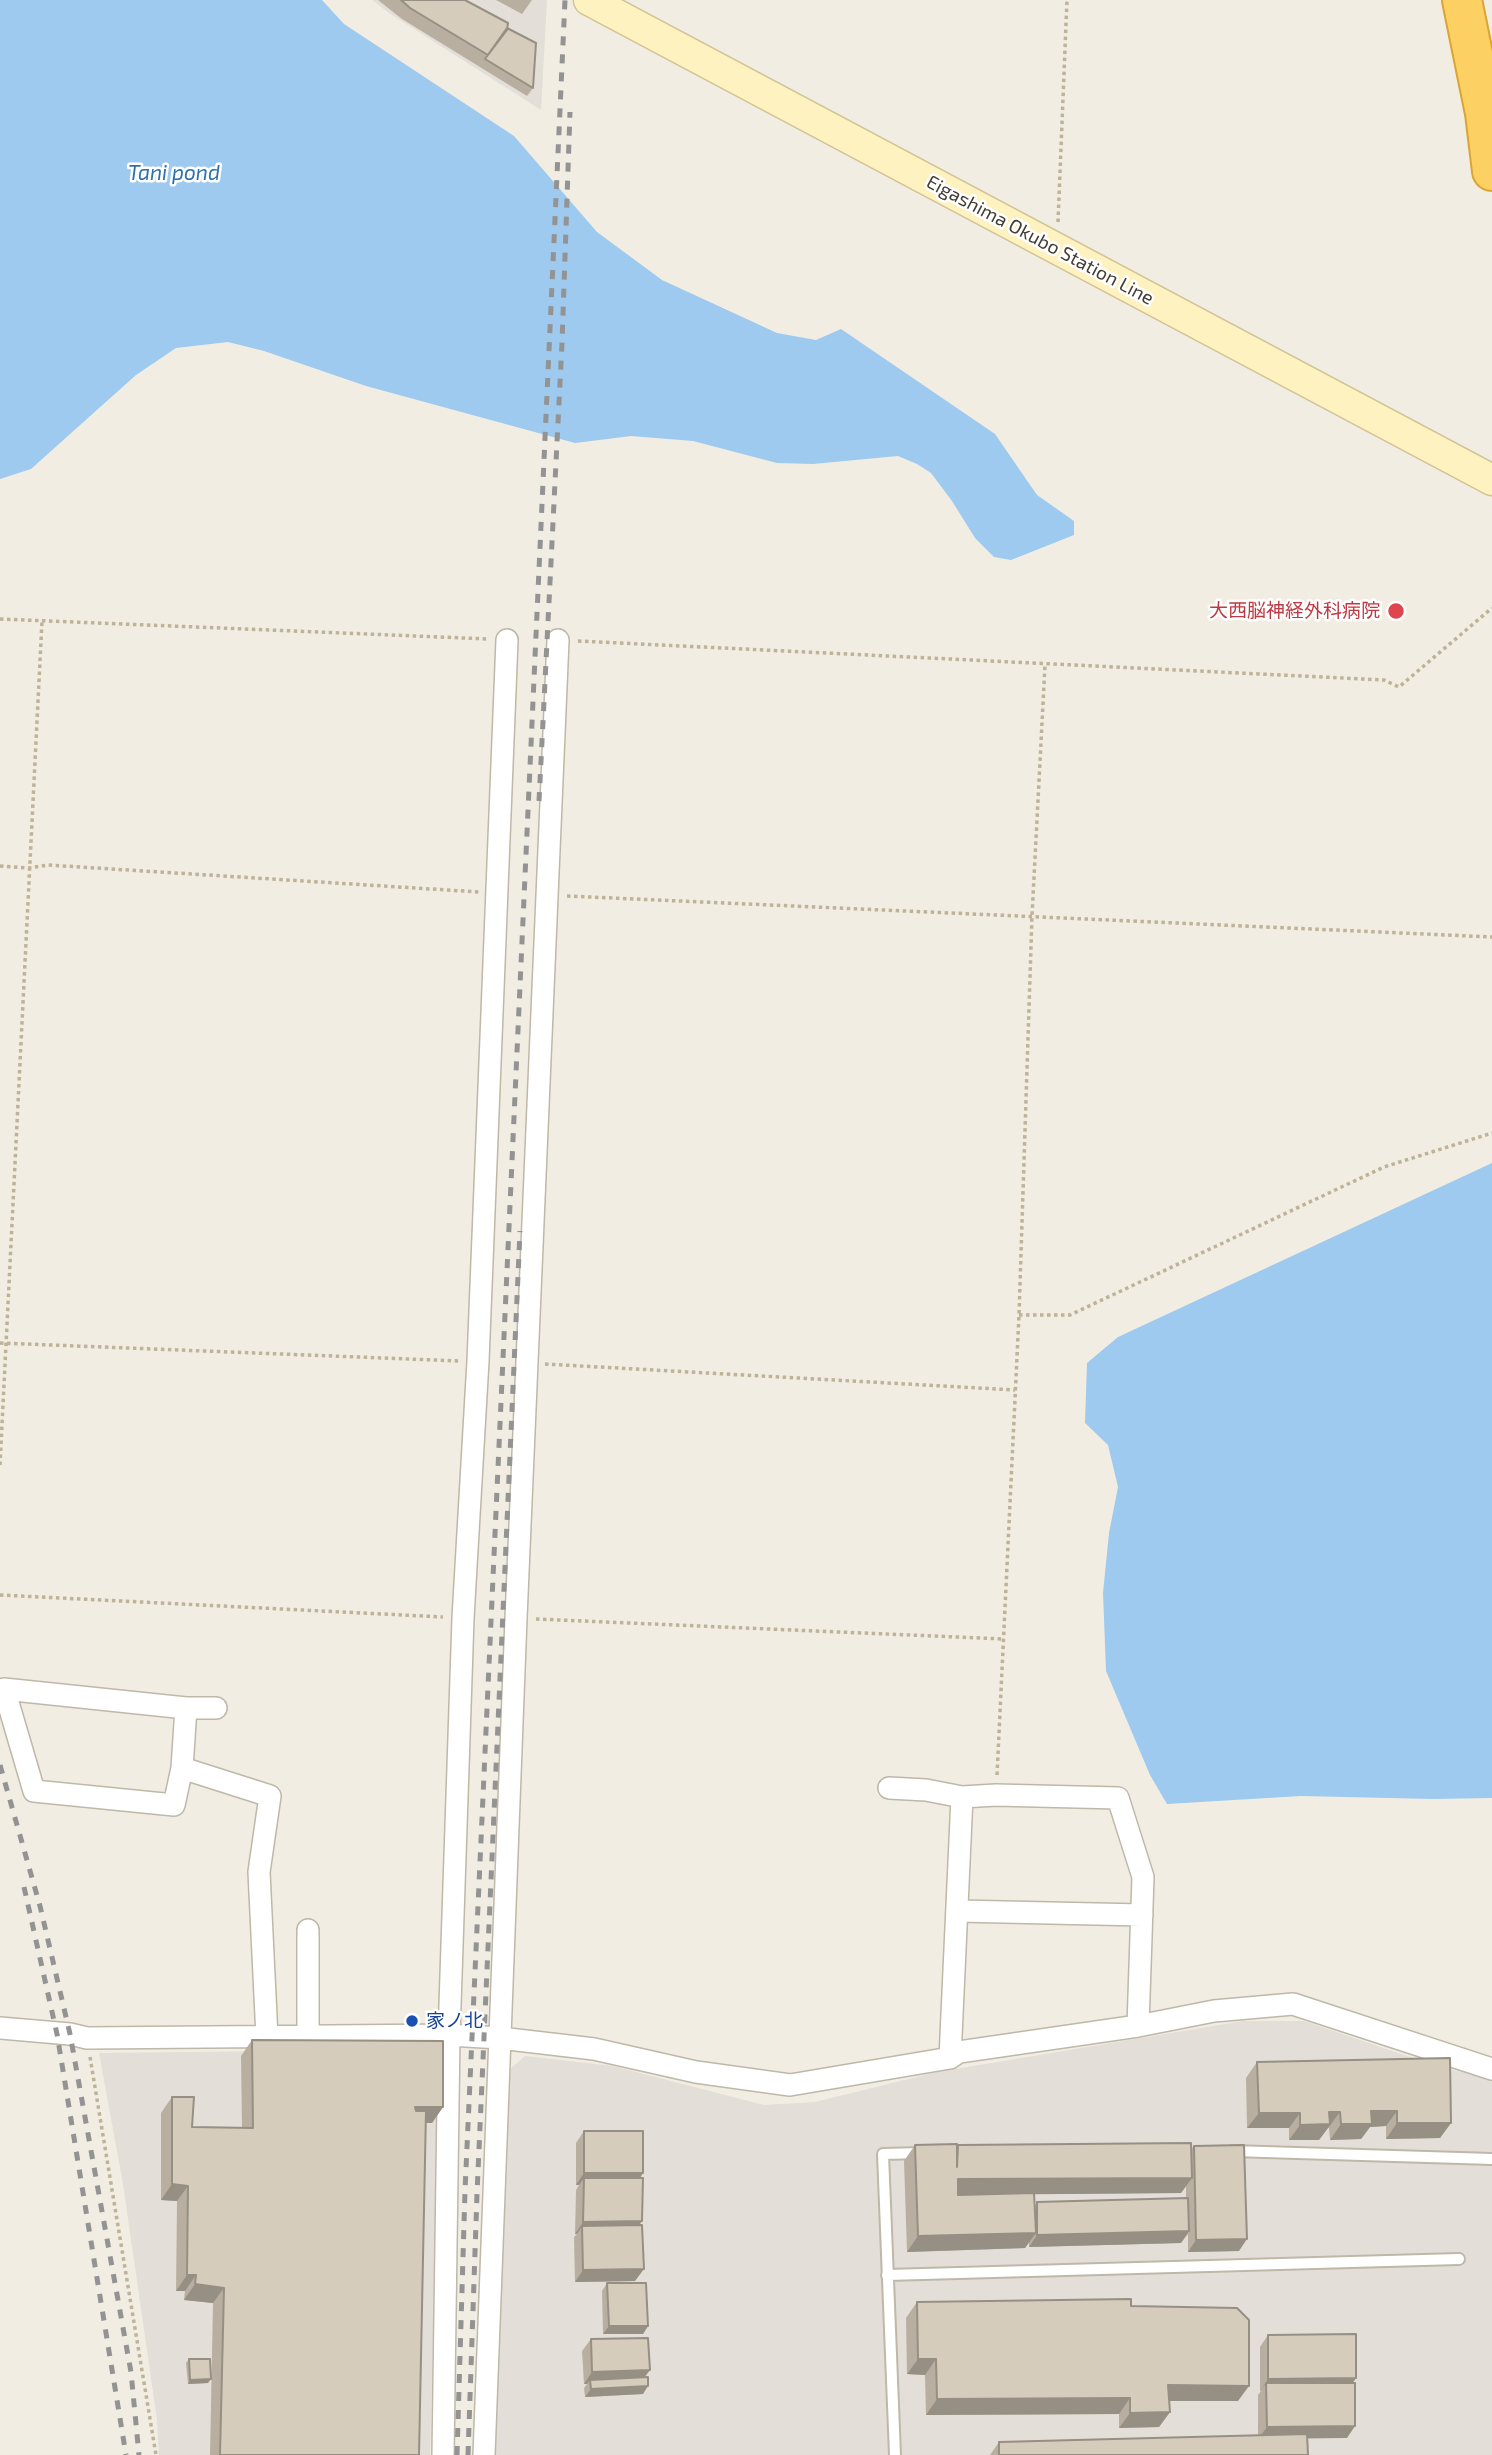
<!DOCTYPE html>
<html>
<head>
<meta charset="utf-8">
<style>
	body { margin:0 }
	canvas { display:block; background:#f1ede3 }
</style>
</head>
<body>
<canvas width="1492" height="2455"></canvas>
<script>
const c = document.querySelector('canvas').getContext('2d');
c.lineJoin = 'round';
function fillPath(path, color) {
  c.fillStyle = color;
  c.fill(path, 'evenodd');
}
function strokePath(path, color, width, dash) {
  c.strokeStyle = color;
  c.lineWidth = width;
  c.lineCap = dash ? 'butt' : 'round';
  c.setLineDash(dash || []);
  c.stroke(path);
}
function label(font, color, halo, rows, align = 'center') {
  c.font = font + ' "Exo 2","Noto Sans JP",sans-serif';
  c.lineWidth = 5;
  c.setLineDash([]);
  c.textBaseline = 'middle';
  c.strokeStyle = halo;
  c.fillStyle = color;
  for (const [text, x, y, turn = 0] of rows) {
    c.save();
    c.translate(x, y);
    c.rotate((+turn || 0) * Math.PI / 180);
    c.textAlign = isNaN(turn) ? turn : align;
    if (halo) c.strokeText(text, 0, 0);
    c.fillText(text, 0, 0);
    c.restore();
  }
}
const industrial = new Path2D(`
	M372,0H547L541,110L389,13Z
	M1243,2021H1304L1440,2067L1492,2079V2455H493L509,2070L525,2056L613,2066L764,2105L815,2102L937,2072Z
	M441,2049L430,2455H159L157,2420L123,2184L99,2053Z`);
const water = new Path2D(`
	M0,0H322L344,24L514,136L597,232L662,280L777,333L816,340L841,329L995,434L1037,495L1074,521V535L1011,560L994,557L975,538L952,501L931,473L917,464L898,456L813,464L777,463L693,441L631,436L575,443L366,386L264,351L228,342L176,348L136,375L31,469L0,479Z
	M1492,1163V1798L1433,1799L1301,1796L1167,1804L1150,1775L1106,1671L1103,1593L1109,1533L1118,1487L1108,1445L1085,1423L1087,1363L1118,1337Z`);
const path = new Path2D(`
	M1058,222L1067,0
	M0,619L489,639
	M578,641L1384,680L1399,687L1492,608
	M0,866L29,868L48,865L479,892
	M567,896L1492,937
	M1019,1315H1070L1384,1167L1492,1133
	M0,1343L460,1361
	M545,1364L1015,1390
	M0,1465L42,621
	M0,1595L443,1617
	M536,1619L1003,1639
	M997,1775L1019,1315L1032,916L1045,665
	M90,2057L156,2455`);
const lane = new Path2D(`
	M1232,2151L1492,2159
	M887,2275L1459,2259
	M895,2455L883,2154L922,2153`);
const street = new Path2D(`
	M186,1708L182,1768L174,1805L34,1791L4,1689L186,1708H216
	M182,1768L270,1796L259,1872L267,2037
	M889,1788L926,1790L962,1797
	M958,1911L1142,1915
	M308,1930V2036
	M0,2028L70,2034L87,2038L449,2035L500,2038L594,2049L696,2072L790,2085L950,2058L959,2052L1138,2026L1214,2011L1293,2004L1492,2069
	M950,2058L962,1797L996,1795L1118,1798L1143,1877L1138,2026
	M443,2455L449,2035L463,1618L478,1361L507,640
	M484,2455L516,1618L558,640`);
const secondary = new Path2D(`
	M589,0L1492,480`);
const highway = new Path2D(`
	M1462,0L1485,113L1492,171`);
const rail = new Path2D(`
	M539,801L562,343L570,112
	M0,1765L40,1906L70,2034L131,2372L139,2455
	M24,1887L57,2034L126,2455
	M457,2455L465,2191L565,0
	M468,2455L477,2194L520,1231`);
const wall = new Path2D(`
	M378,0H465L507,28L533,88L527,96L402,19Z
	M496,0H532L522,14Z
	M252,2040L443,2107L432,2123H426L419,2455H210L213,2303L184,2300L185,2291H176L177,2201L161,2200V2113L172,2097L192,2127L242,2128L241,2056Z
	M1257,2062L1451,2123L1440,2138L1386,2139V2126L1370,2127L1361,2139L1330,2140L1329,2128H1328L1319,2140H1289V2128H1247L1246,2078Z
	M584,2131L643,2173L640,2178L642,2221L639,2225L635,2281L575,2282L574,2237L577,2234H575L576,2190L579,2185H576V2143Z
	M915,2145L957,2147L958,2145L1191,2149L1194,2146L1239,2251L1188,2252V2234L1181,2243L1029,2247V2242L1025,2248L907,2252L904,2161ZM1186,2186V2198L1037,2202L1035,2205V2194L1181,2193Z
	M607,2283L648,2326L643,2334H603L602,2291Z
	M917,2302L1131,2306L1238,2401H1169L1170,2412L1159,2427L1119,2428V2414L926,2415L925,2375L907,2374L906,2318Z
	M1268,2335L1353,2383L1347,2438H1307L1308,2455H990L999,2442L1258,2435V2395L1261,2391H1260V2347Z
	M591,2339L645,2377L643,2394L585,2397L584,2388L587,2384H584L582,2351Z
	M189,2359L208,2383L188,2384L186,2363Z`);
const shadedWall = new Path2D(`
	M415,2107H443L432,2123H404Z
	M1371,2111H1397L1386,2126L1370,2127L1361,2139L1330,2140L1341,2124Z
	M1329,2112H1340L1319,2140H1289L1300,2125Z
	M1259,2113H1300L1289,2128H1247Z
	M1397,2123H1451L1440,2138L1386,2139Z
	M584,2173H643L635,2185L584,2178L579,2185H576Z
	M1192,2178L1181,2193L947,2195L958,2179Z
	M172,2184L188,2186L177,2201L161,2200Z
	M642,2221L634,2233L582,2226L577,2234H575L583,2222Z
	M1189,2231L1181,2243L1029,2247L1037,2235Z
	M1036,2233L1025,2248L907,2252L918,2236Z
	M1247,2239L1239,2251L1188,2252L1196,2240Z
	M644,2269L635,2281L575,2282L583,2270Z
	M187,2275H196L185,2291H176Z
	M195,2284L224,2288L213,2303L184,2300Z
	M609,2326H648L643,2334H603Z
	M918,2359H936L925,2375L907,2374Z
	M650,2370L641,2382L590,2380L587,2384H584L592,2372Z
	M1356,2378L1348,2390L1266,2383L1260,2391L1268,2379Z
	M211,2379L208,2383L188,2384L190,2380Z
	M1168,2385L1249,2386L1238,2401H1157Z
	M648,2386L643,2394L585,2397L591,2389Z
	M1130,2398L1119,2414L926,2415L937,2399Z
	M1170,2412L1159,2427L1119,2428L1130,2413Z
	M1355,2426L1347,2438L1258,2439L1267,2427Z`);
const building = new Path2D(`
	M401,0H465L508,23L507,30L488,55L410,8Z
	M507,28L536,43L533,88L485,59Z
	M252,2040L443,2041V2107H415L416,2111H426L419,2455H220L224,2288L195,2284L196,2275H187L188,2186L172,2184V2097H194L192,2127L253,2128Z
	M1450,2058L1451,2123H1397V2111H1371L1372,2124H1341L1340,2112H1329L1330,2124L1300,2125V2113H1259L1257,2062Z
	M584,2131H643V2173H584Z
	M1191,2143L1192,2178L958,2179V2195L1034,2193L1036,2233L918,2236L915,2145L957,2144V2167L958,2145Z
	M1244,2145L1247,2239L1196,2240L1194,2146Z
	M584,2178H643L642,2221L583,2222Z
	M1188,2198L1189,2231L1037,2235V2202Z
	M642,2225L644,2269L583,2270L582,2226Z
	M607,2283H646L648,2326H609Z
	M1131,2299V2306L1237,2308L1249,2320V2386L1168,2385L1170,2412L1130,2413V2398L937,2399L936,2359H918L917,2302Z
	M1356,2334V2378L1268,2379V2335Z
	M648,2338L650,2370L592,2372L591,2339Z
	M189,2359H210L211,2379L190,2380Z
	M648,2377V2386L591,2389L590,2380Z
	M1266,2383H1355V2426L1267,2427Z
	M1307,2434L1308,2455H999V2442Z`);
const markers = [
	[1396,611,9,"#e0444e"],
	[412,2021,7,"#1a4fb4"]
];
const streetNames = [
	["Eigashima Okubo Station Line",1040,240,28]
];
const healthNames = [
	["大西脳神経外科病院",1380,611]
];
const transitNames = [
	["家ノ北",426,2021]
];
const waterNames = [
	["Tani pond",174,173]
];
fillPath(industrial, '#e3dfd8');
fillPath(water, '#9ecaef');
strokePath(lane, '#bfb8a9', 14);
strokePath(street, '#bfb8a9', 24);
strokePath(secondary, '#d1c393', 33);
strokePath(highway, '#dba533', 42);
strokePath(path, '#beb297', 3.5, [3.5, 3.5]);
strokePath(lane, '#fff', 10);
strokePath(street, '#fff', 21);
strokePath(secondary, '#fef2c0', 30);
strokePath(highway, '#fcd063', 38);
strokePath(rail, '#939393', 5, [9, 9]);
fillPath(wall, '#b8afa1');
fillPath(shadedWall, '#968f83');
fillPath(building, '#d6ccbb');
strokePath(building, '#968f83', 2);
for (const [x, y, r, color] of markers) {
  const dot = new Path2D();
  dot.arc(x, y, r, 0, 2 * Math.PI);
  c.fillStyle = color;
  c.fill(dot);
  strokePath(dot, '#fff', 2.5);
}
label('19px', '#433d33', '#fff', streetNames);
label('19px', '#be3a42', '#fff', healthNames, 'right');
label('19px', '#164399', '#fff', transitNames, 'left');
label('italic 21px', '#2f71ac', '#fff', waterNames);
</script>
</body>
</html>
